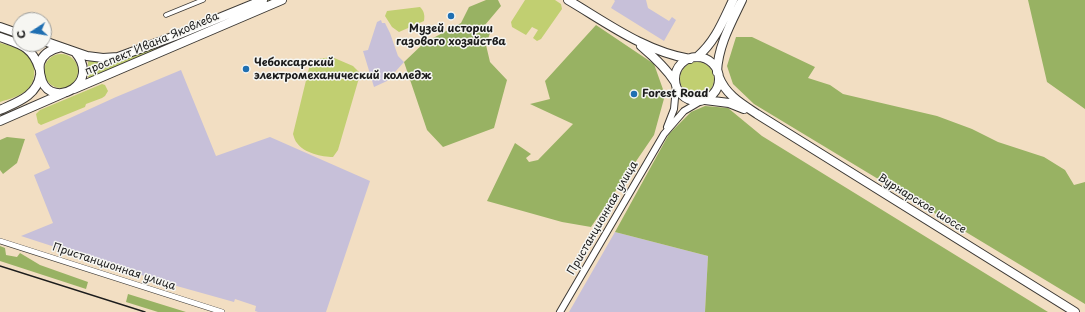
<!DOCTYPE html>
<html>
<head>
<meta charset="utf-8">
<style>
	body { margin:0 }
	#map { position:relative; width:1085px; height:312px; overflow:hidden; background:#f2dec2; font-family:"Playpen Sans",sans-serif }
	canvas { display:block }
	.north { position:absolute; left:12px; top:12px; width:40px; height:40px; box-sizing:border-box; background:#f6f6f2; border:1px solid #9f9f9c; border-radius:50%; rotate:258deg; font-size:11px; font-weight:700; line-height:16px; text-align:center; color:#1c1c1c }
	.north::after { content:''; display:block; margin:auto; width:14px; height:18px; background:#1f6fb2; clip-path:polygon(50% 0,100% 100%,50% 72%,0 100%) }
</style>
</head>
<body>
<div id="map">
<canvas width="1085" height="312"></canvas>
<div class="north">С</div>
</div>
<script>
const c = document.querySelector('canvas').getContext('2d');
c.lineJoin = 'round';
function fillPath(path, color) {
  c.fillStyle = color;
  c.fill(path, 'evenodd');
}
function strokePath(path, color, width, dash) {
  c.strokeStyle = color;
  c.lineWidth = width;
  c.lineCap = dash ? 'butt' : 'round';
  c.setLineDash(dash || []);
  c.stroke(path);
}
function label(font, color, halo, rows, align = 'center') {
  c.font = font + ' "Playpen Sans",sans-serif';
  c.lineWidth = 3;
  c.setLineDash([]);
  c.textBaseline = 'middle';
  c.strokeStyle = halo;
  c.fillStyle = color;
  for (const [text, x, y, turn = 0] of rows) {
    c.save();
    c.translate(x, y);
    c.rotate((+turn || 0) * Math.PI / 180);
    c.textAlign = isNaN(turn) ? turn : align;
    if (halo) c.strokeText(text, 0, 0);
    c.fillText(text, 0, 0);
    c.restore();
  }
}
const industrial = new Path2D(`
	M614,0H646L648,8L669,21L672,17L676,20L664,41L611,8L615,1Z
	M381,20L382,23H385L390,33L398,56L404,62L387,81L374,87L363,51L368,50L377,22Z
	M181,70L216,156L270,137L370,181L326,312H258L255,311L256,306L235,299L234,302L166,283L21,236L53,223L34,175L50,168L35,134L116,97Z
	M615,232L708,256L705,312H569Z`);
const green = new Path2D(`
	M269,0H274L90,78L88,77V62L89,61C104,63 115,62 129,58Z
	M525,0H555L561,4L562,9L541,39L537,41L533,38L538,30L532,27L526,35L512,27L511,22Z
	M420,7C424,11 425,15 424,21L399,32L392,27L385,16L387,11Z
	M0,43C7,45 17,47 23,51C36,59 38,79 28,89C21,96 9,99 0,102Z
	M44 71a17 17 0 1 1 34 0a17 17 0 1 1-34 0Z
	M332,57L353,66L359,72V78L338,150L333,157C322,157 304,153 297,143C295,141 294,137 293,134L310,64L317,59Z
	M680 79a17 17 0 1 1 34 0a17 17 0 1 1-34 0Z
	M102,84L105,85L108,91L105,96L102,98L86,104L85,107L41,125L38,123L36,114L40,110Z`);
const forest = new Path2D(`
	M486,0H498L501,6L485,25L490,33L486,45L490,62L507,80L494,128L443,147L427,130L404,62L424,43L461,23L469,7Z
	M1028,0H1085V109L1047,82Z
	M596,25L654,64L665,95L654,135L591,227L562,222L487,201L515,143L531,154L526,158L529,162L538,160L573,124L530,104L550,99L545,81Z
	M736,37H752L815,67L808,78L830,85L843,94L937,116L972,129L998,142L1044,157L1065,170L1074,185L1085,182V304L754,104L733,84L727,66Z
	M705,106L728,108L762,136L1048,312H705L708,256L615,232L669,134L691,112Z
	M7,137L25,139L17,163L3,174L0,170V140Z
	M0,246L5,248L6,255L17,257L20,253L40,265L88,282L86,289L0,261Z
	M128,294L186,312H158L126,302Z`);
const pedestrian = new Path2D(`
	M166,15L203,0`);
const minor = new Path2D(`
	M0,241L222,312`);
const tertiary = new Path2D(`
	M667,127L674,109L676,87
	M560,312L664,134L684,111L701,101`);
const primary = new Path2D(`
	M568,0C607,23 644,51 690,59
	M0,27L20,34
	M0,37C19,44 32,46 39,68
	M44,41L87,56L103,58L118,57L175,36L263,0
	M641,46C654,57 666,68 675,82
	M61,47C52,49 43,53 40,63C39,69 40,75 42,81C53,109 102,84 75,52
	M697,57C715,42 723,21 733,0
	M675 79a22 22 0 1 1 44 0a22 22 0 1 1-44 0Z
	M717,72C718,46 731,23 742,0
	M719,77C726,95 742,104 757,114L1075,312
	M74,89L282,0
	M705,100L729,103L744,109
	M0,110C17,102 37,96 40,75
	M0,121L64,93`);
const rail = new Path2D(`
	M0,266L145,312`);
const markers = [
	[451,16,4,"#1f6fb2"],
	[246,69,4,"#1f6fb2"],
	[634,94,4,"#1f6fb2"]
];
const poiNames = [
	["Музей истории",451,29,"center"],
	["газового хозяйства",451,42,"center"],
	["Чебоксарский",254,63],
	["электромеханический колледж",254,76],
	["Forest Road",642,94]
];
const streetNames = [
	["проспект Ивана Яковлева",152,44,-23],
	["Вурнарское шоссе",922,204,32],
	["Пристанционная улица",603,218,-60],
	["Пристанционная улица",114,267,18]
];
fillPath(industrial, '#c7c0d9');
fillPath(green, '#c1cf71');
fillPath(forest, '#98b263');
strokePath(pedestrian, '#3c3935', 5.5);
strokePath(minor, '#3c3935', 6);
strokePath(tertiary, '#3c3935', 8);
strokePath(primary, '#3c3935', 10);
strokePath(pedestrian, '#fff', 4);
strokePath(minor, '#fff', 5);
strokePath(tertiary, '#fff', 6);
strokePath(primary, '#fff', 8);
strokePath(rail, '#1c1c1c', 1.5);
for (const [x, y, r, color] of markers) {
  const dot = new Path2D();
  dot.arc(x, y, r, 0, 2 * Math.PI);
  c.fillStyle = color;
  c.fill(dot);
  strokePath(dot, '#f6f6f2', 1.5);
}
label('bold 11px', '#1c1c1c', '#f6f6f2', poiNames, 'left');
label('11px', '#1c1c1c', '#f6f6f2', streetNames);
</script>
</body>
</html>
